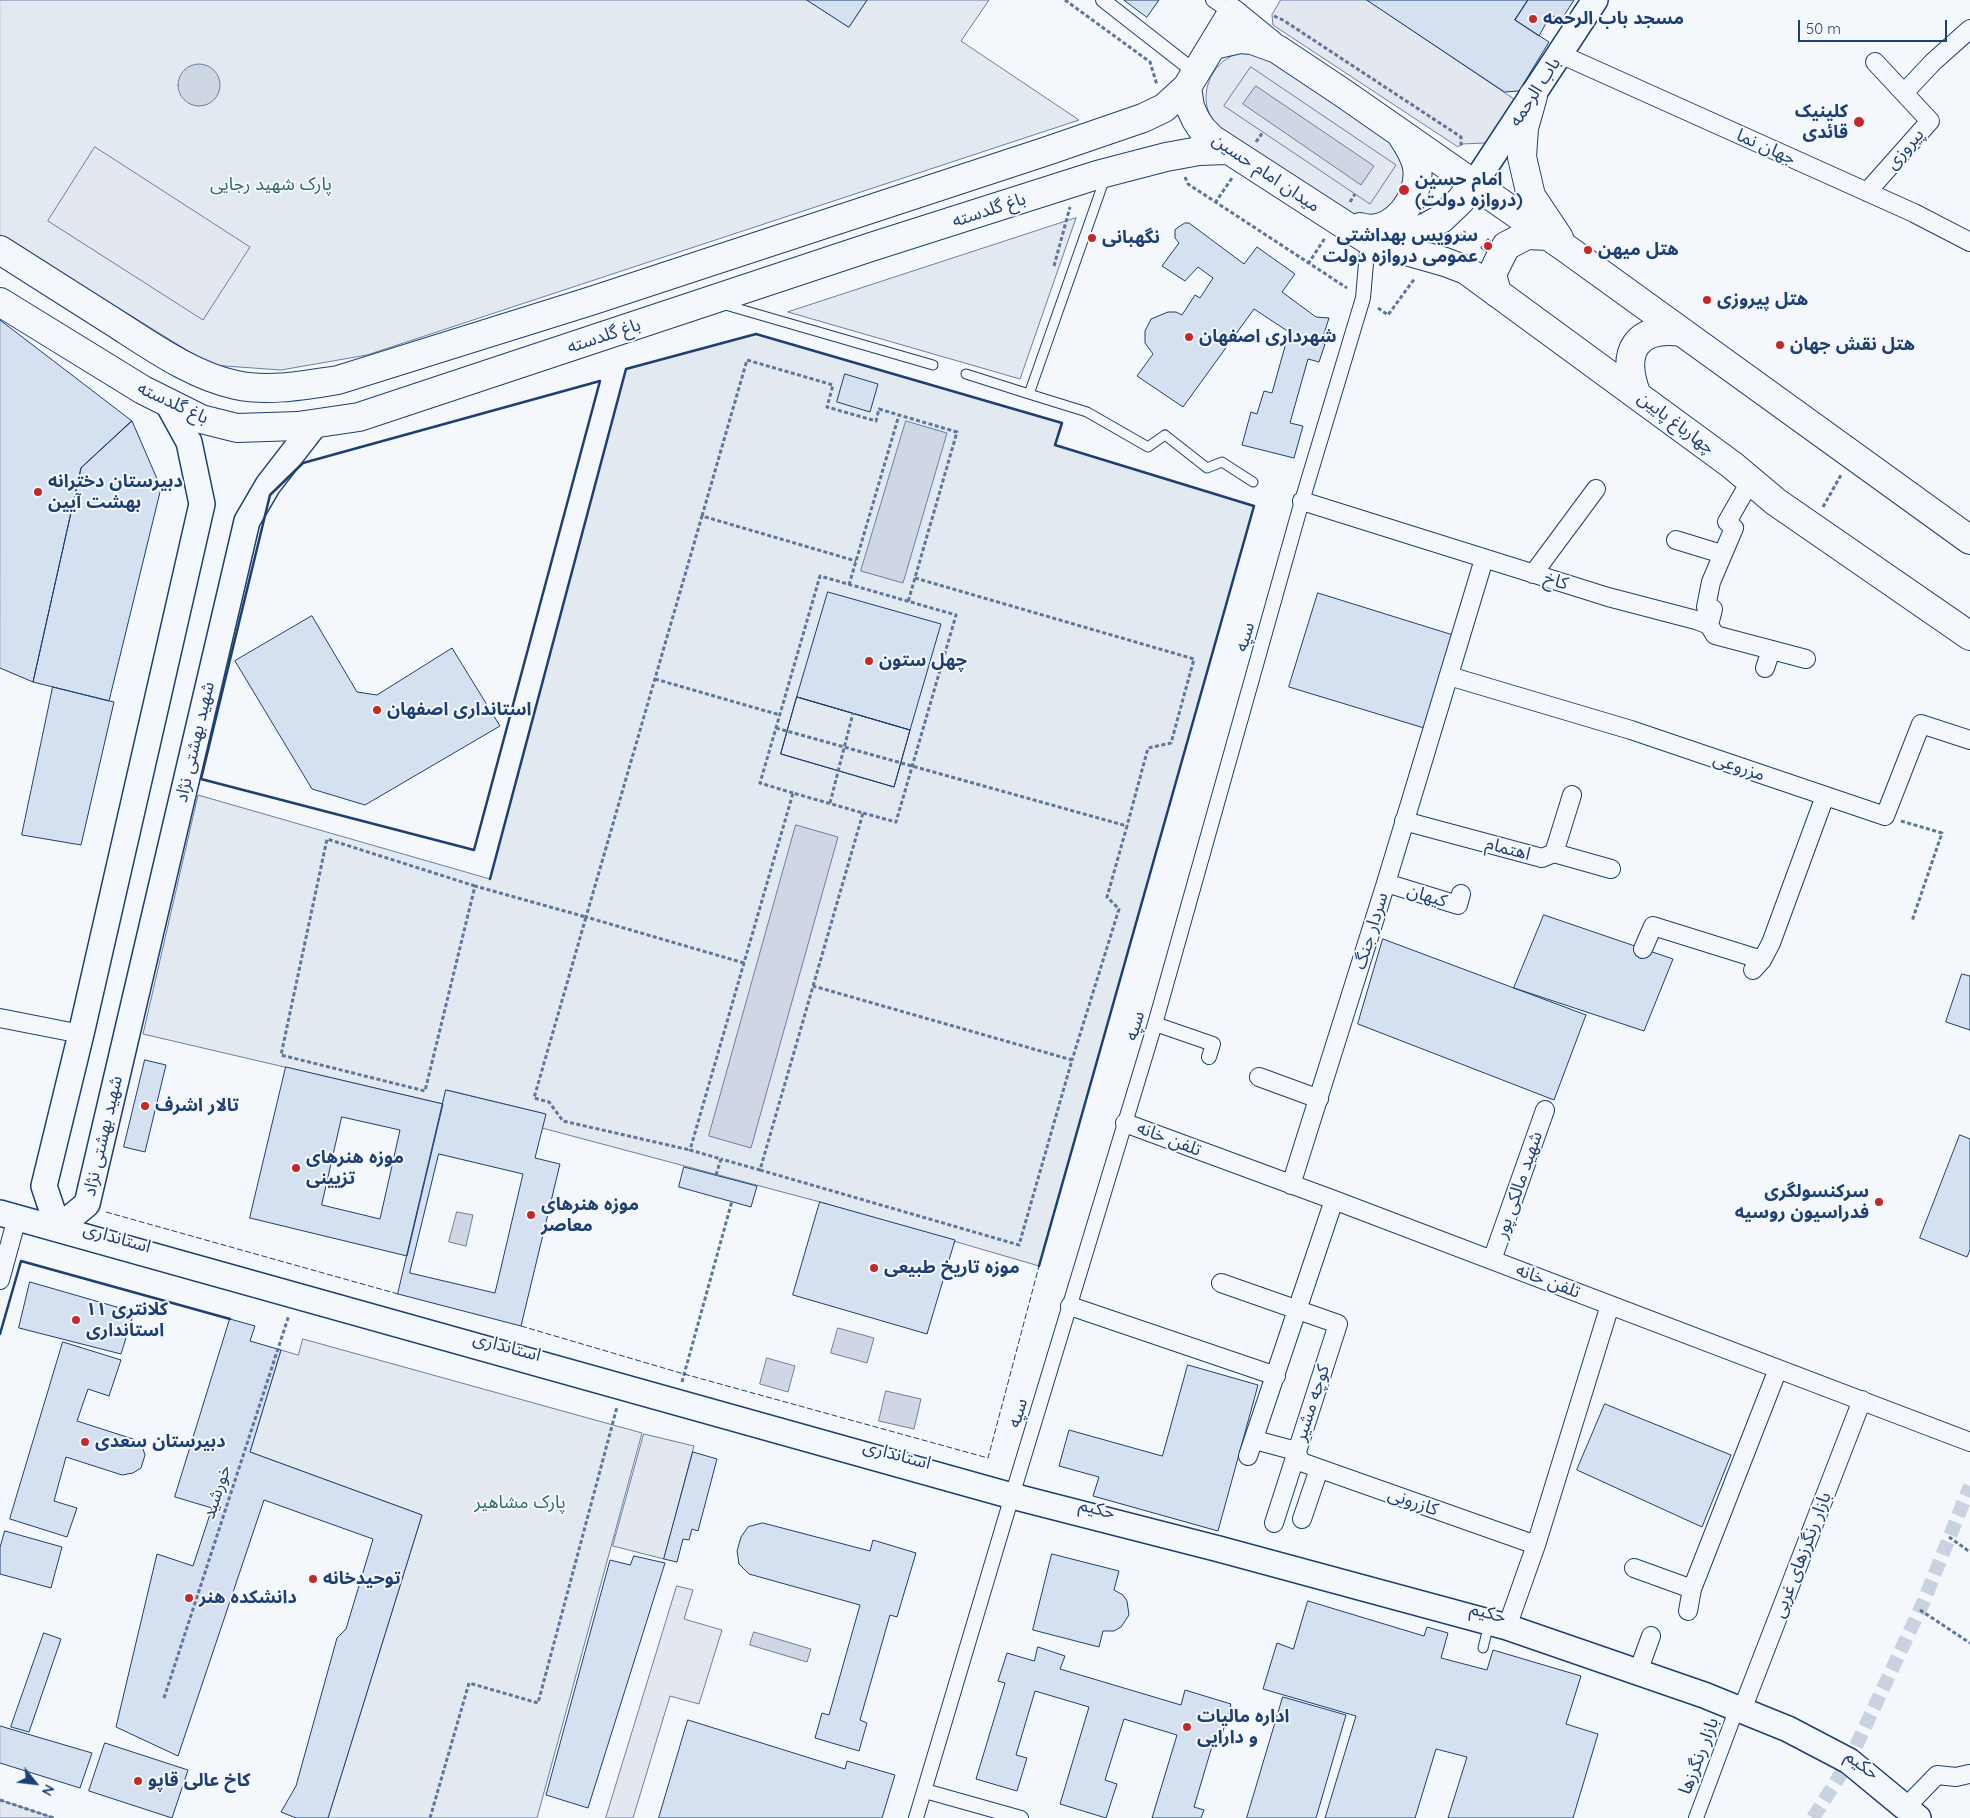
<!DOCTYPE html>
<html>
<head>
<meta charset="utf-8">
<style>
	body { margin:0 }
	#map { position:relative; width:1970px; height:1818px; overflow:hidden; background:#f4f7fb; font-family:Quicksand,sans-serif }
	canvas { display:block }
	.north { position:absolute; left:10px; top:1758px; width:50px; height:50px; -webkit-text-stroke:4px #f4f7fb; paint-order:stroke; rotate:119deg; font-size:14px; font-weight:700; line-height:20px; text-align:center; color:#1d3f73 }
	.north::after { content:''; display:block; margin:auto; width:18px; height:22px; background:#1d3f73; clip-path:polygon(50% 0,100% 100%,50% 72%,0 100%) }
	.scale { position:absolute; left:1798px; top:20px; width:149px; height:22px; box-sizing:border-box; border:2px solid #1d3f73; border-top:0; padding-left:6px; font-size:15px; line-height:18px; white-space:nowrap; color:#1d3f73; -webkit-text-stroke:4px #f4f7fb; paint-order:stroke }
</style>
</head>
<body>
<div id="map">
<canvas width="1970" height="1818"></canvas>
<div class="north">N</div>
<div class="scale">50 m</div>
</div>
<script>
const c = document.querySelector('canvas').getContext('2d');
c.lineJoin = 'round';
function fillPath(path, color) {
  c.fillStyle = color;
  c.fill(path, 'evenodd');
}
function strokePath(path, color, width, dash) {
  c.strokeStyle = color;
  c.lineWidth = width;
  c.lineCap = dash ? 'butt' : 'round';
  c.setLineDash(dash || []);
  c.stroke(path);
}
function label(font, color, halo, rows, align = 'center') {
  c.font = font + ' Quicksand,"Noto Sans Arabic",sans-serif';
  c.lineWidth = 4;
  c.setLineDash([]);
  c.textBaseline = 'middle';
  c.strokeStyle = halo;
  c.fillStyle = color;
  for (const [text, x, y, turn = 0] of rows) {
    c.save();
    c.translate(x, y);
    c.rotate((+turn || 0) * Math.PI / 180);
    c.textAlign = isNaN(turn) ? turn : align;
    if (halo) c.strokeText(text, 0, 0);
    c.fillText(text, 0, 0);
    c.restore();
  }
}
const green = new Path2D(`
	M0,0H807L849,27L867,0H989L961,41L1079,120L367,355L281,370L211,365L0,235Z
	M1256,52L1394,141L1406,169L1400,197L1389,209L1374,216H1360L1347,213L1224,132C1220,127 1214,122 1211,117C1197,92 1214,58 1241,53C1245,52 1251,52 1256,52Z
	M1076,218L1020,379L788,312Z
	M756,334L1062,423L1055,445L1254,506L1039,1266L820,1202L542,1128L545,1114L447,1090L443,1104L143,1034L198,795L490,879L626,369Z
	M303,1339L642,1433L537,1818H328L422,1515L250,1452L281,1350L298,1355Z`);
const parking = new Path2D(`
	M1281,0H1367L1514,99L1486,143L1461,144L1458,147L1273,25L1272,15Z
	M1251,67L1396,165L1370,204L1224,106Z
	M95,147L250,247L203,320L48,221Z
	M644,1434L694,1446L664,1559L613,1546Z
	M677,1586L693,1590L684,1619L722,1630L699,1704L670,1696L633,1818H606Z
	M0,1800L54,1818H0Z`);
const water = new Path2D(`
	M178 85a21 21 0 1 1 42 0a21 21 0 1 1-42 0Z
	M1256,86L1374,166L1361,185L1243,104Z
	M906,421L947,433L903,583L861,571Z
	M796,825L838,837L751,1148L709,1136Z
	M457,1212L473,1215L466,1246L449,1242Z
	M838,1328L874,1338L867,1363L831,1353Z
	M767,1358L795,1366L788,1392L760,1384Z
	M886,1391L921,1399L914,1429L879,1421Z
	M754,1632L811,1649L807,1662L750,1645Z`);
const building = new Path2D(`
	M807,0H867L849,27Z
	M1124,0H1159L1147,17Z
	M1367,0H1528L1515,20L1549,42L1519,91L1505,92Z
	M1528,0H1574L1563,17L1550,16L1539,36L1515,20Z
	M1185,223H1189L1244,264L1257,247L1295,274L1282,292L1316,317L1329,318L1321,343L1325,344L1319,362L1308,359L1290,423L1303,426L1294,458L1242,445L1251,412L1257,414L1264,391L1272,393L1289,332L1254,309L1183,407L1137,376L1153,354L1145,343V331L1151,319L1168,312H1176L1182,315L1195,295L1200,298L1213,278L1198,267L1185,281L1162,266L1179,243L1175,238V230Z
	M1488,239L1494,244L1488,253L1481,248Z
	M0,320L132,421L81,468L33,682L0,668Z
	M845,374L878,384L870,412L837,402Z
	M132,421L161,488L109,701L33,682L81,468Z
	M828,592L941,624L910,730L797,697Z
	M1318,593L1453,635L1424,728L1289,687Z
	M312,616L357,692L377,695L452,648L500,726L365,805L312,789L235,661Z
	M53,687L114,702L81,845L22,835Z
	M797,697L910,730L894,787L781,754Z
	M797,697L910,730L894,787L781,754Z
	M1544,915L1673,959L1644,1031L1514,988Z
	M1383,939L1586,1015L1554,1100L1358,1024Z
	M1962,974L1970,976V1030L1946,1022Z
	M145,1060L166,1065L145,1152L124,1147Z
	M286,1067L443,1104L407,1256L250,1218ZM342,1117L400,1130L380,1219L322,1205Z
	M446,1090L546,1114L535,1158L560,1164L521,1326L398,1294ZM439,1154L523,1174L495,1293L410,1273Z
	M1960,1135L1970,1139V1250L1967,1257L1920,1238Z
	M684,1167L757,1186L751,1207L679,1187Z
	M820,1202L955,1240L927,1334L793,1295Z
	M30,1282L134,1312L121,1354L19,1328Z
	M230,1319L255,1326L250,1341L281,1350L250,1452L422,1515L328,1818H296L281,1812L296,1786L337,1638L346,1629L373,1539L264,1500L178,1756L116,1727L157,1554L193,1566L212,1508L175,1497Z
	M63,1342L121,1360L109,1396L88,1389L77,1421L133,1439L142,1446L145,1455L141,1468L133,1473L122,1475L66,1457L54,1501L77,1508L67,1537L10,1519Z
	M1188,1365L1258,1385L1218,1531L1093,1496L1099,1477L1059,1466L1069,1430L1162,1456Z
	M1605,1404L1731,1455L1702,1527L1577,1470Z
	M693,1452L717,1459L698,1531L692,1529L689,1540L683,1539L677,1562L664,1559Z
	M763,1523L870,1551L873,1540L916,1553L897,1617L890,1615L860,1720L867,1723L859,1751L815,1738L822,1713L829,1715L860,1605L749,1574L739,1564L737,1551L741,1537L748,1527Z
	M5,1531L62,1547L51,1588L0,1574V1548Z
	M1052,1554L1119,1571L1114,1590L1123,1595L1127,1601L1129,1615L1121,1627L1114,1631H1103L1099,1647L1033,1630Z
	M634,1556L665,1563L588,1808L546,1795L610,1560L630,1565Z
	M1308,1601L1424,1636L1427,1627L1448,1633L1441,1658L1487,1670L1493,1650L1581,1676L1566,1724L1598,1734L1573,1818H1448L1467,1757L1436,1749L1415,1818H1325L1356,1716L1263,1689L1277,1643L1293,1649Z
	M44,1633L61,1639L29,1732L11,1727Z
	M1038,1647L1065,1656L1060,1669L1181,1705L1185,1690L1231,1704L1219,1745L1213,1743L1194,1807L1204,1810L1201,1818H1152L1177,1735L1124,1719L1105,1780L1117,1784L1106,1818L1060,1804L1089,1707L1035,1691L1016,1755L1027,1758L1017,1791L976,1779L1005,1683L998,1681L1007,1653L1034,1661Z
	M1283,1697L1346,1715L1316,1818H1247Z
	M688,1720L845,1769L847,1761L895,1775L882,1818H659Z
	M0,1726L92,1753L80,1788L0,1763Z
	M105,1743L188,1770L172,1818L89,1791Z`);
const pedestrianTunnel = new Path2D(`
	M1813,1818L1849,1761L1923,1603L1970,1486`);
const path = new Path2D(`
	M1065,0L1150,62L1157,85
	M1274,16L1283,20L1461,137V144L1463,147
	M1256,142L1263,132
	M1185,177L1188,184L1347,288
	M1350,202L1355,194
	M1215,203L1232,178
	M1457,243L1465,231
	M1308,264L1325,238
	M1054,266L1070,207
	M1378,308L1388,315L1415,278
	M1823,507L1841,475
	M702,516L747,360L833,385L827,407L876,421L879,409L899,415
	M915,578L1194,659L1171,743L1148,748L1127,826
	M849,585L899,415L957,432L908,602
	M655,679L780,715
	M776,728L1127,826L1107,897L1119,909L1072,1060
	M793,793L760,783L820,576L956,615L896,822L863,813
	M830,803L853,713
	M1901,821L1942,833L1912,921
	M475,886L327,839L281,1055L425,1091L475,886L586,917L534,1098L549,1102L563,1121L690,1150
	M744,963L586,917L702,516L856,561
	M760,1170L1019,1245L1072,1060L813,986
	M716,1175L721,1159L690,1150L793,793L863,813L760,1170L721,1159
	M682,1382L732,1201
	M1949,1537L1970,1552
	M1920,1610L1970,1643
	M164,1698L289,1315
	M0,1800L54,1818
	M430,1818L469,1683L538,1703L617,1407`);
const service = new Path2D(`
	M722,304L933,365
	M966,374L1029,394L1105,178
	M1029,394L1087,412L1148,447L1165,435L1207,468L1222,462L1253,482
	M1483,1648L1489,1624`);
const pedestrian = new Path2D(`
	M1103,0L1195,72
	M1213,0L1232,13
	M1155,1024L1213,1044L1209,1057
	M925,1791L1021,1818
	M916,1818L1012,1496L1155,1024L1302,501L1363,298L1368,240
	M1696,1818L1737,1708`);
const minor = new Path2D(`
	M1560,54L1914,213L1970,242
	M1904,93L1933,62L1970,29
	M1867,192L1930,121L1875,62
	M1302,501L1608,597L1696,620L1709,625L1715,635L1806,659
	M1676,540L1722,554
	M1533,574L1596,489
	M1709,625L1713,609L1706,607L1711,582L1734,528L1727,522L1751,480
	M1765,668L1771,650
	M1449,676L1631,730L1885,816L1921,724L1970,740
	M1404,821L1542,858L1554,853L1611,869
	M1554,853L1572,795
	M1386,883L1458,905L1461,894
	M1643,949L1653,926L1762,960
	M1753,970L1762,960L1771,943L1825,796
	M0,1018L81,1034
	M1259,1077L1319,1099
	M1125,1123L1334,1200L1970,1442
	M1291,1185L1386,883L1484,559
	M1492,1260L1545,1110
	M0,1280L17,1218
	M1221,1283L1338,1324L1274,1523
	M1070,1306L1276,1376
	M1255,1440L1296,1451L1301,1462L1536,1545
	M1248,1456L1334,1200
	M1302,1519L1319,1469
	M1634,1568L1692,1589
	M1688,1611L1692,1589L1778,1369
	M1507,1627L1536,1545L1610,1305
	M1638,1672L1651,1636
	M1742,1710L1862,1400
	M1905,1808L1937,1775L1956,1777L1969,1774`);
const secondary = new Path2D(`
	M1474,184L1595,0
	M167,402L189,442L202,504L81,1034L44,1186L58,1228L87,1204L247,521L268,485L316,423
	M0,1213L1012,1496L1219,1549L1507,1627L1704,1695L1788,1729L1849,1761L1918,1818`);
const primary = new Path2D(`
	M1270,44L1232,13L1187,87L1190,107L1196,120L1202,129L1212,139L1368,240L1399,238L1419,231L1441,219L1460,201L1474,184
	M1213,45L1240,39L1252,40L1277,49L1343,93L1567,249L1970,540
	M1533,96L1524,128L1522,157L1531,196L1559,238
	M1360,227C1393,237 1422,197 1417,167C1415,155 1408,145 1402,136
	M1368,240L1445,262L1466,270L1732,465L1776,502L1970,636
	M0,250C38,274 77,299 115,323C151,346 193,376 236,385C269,392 305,385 338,380L594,300L1047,151L1143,118L1164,108L1187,87
	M1497,293L1492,274L1506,246L1527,235L1548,236
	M0,302L143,390L201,419L237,428L298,426L359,417L871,247L1097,175L1166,157L1199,151L1226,150
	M1636,393C1621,351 1636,326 1682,332`);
const fence = new Path2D(`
	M106,1212L398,1294
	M521,1326L684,1374L988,1458L1039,1266`);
const wall = new Path2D(`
	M600,381L474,850L201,779L270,495L303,463Z
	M490,879L626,369L756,334L1062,423L1055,445L1254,506L1039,1266
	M0,1334L21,1261L230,1319`);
const markers = [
	[1533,19,5,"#c62828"],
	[1859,122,6,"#c62828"],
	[1404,190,6,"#c62828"],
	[1092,238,5,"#c62828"],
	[1488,246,5,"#c62828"],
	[1588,250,5,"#c62828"],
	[1707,300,5,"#c62828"],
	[1189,337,5,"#c62828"],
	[1780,345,5,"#c62828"],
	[38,492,5,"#c62828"],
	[869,661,5,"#c62828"],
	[377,710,5,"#c62828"],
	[145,1106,5,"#c62828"],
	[296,1168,5,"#c62828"],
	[1879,1202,5,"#c62828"],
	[531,1215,5,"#c62828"],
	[874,1268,5,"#c62828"],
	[76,1320,5,"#c62828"],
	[85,1442,5,"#c62828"],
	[313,1579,5,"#c62828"],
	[189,1598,5,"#c62828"],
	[1187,1727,5,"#c62828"],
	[138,1781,5,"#c62828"]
];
const poiNames = [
	["مسجد باب الرحمه",1543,19],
	["کلینیک",1848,112,"right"],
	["قائدی",1848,133,"right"],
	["امام حسین",1415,180],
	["(دروازه دولت)",1415,201],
	["سرویس بهداشتی",1478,236,"right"],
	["عمومی دروازه دولت",1478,257,"right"],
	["نگهبانی",1102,238],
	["هتل میهن",1598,250],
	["هتل پیروزی",1717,300],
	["شهرداری اصفهان",1199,337],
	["هتل نقش جهان",1790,345],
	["دبیرستان دخترانه",48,482],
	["بهشت آیین",48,503],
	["چهل ستون",879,661],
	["استانداری اصفهان",387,710],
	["تالار اشرف",155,1106],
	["موزه هنرهای",306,1158],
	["تزیینی",306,1179],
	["سرکنسولگری",1869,1192,"right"],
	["فدراسیون روسیه",1869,1213,"right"],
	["موزه هنرهای",541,1205],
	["معاصر",541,1226],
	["موزه تاریخ طبیعی",884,1268],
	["کلانتری ۱۱",86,1310],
	["استانداری",86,1331],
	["دبیرستان سعدی",95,1442],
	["توحیدخانه",323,1579],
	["دانشکده هنر",199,1598],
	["اداره مالیات",1197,1717],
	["و دارایی",1197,1738],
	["کاخ عالی قاپو",148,1781]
];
const streetNames = [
	["باب الرحمه",1535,92,-57],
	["جهان نما",1766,147,24],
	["پیروزی",1905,149,-49],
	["میدان امام حسین",1266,173,34],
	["باغ گلدسته",989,210,-18],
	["باغ گلدسته",604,336,-18],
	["باغ گلدسته",173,403,25],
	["چهارباغ پایین",1676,423,37],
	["کاخ",1556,581,17],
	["سپه",1245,637,-74],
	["شهید بهشتی نژاد",195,742,-77],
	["مزروعی",1739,767,19],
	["اهتمام",1508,849,15],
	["کیهان",1427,896,17],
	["سردار جنگ",1371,931,-73],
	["سپه",1135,1026,-74],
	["شهید بهشتی نژاد",103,1136,-77],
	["تلفن خانه",1169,1139,21],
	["شهید مالکی پور",1519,1185,-71],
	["استانداری",117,1238,16],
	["تلفن خانه",1548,1281,21],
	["استانداری",507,1347,15],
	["كوچه مشير",1312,1403,-72],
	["سپه",1018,1413,-73],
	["استانداری",897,1455,15],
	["خورشید",217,1492,-72],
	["کازرونی",1413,1502,19],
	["حکیم",1097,1509,15],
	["بازار رنگرزهای غربی",1802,1555,-69],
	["حکیم",1488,1613,15],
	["بازار رنگرزها",1699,1756,-69],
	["حکیم",1862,1765,36]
];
const parkNames = [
	["پارک شهید رجایی",271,185],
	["پارک مشاهیر",520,1503]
];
fillPath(green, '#e3e9f0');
strokePath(green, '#687fa3', 1);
fillPath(parking, '#e3e8f0');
strokePath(parking, '#687fa3', 1);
fillPath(water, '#cfd7e4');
strokePath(water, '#687fa3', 1);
fillPath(building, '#d5e0f0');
strokePath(building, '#1d3f73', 1);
strokePath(pedestrianTunnel, '#c9d2e0', 14, [14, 7]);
strokePath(service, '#1d3f73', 11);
strokePath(pedestrian, '#1d3f73', 16);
strokePath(minor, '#1d3f73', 20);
strokePath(secondary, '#1d3f73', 28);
strokePath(primary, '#1d3f73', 30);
strokePath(path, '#5e769c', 3, [4, 2.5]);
strokePath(service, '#f4f7fb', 9);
strokePath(pedestrian, '#f4f7fb', 14);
strokePath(minor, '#f4f7fb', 18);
strokePath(secondary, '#f4f7fb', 25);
strokePath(primary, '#f4f7fb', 28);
strokePath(fence, '#1d3f73', 1, [6, 2.5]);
strokePath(wall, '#1d3f73', 2.5);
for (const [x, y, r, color] of markers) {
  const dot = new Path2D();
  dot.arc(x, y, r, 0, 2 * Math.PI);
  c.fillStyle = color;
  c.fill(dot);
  strokePath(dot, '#f4f7fb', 2);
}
label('bold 18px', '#1d3f73', '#f4f7fb', poiNames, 'left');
label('18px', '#1d3f73', '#f4f7fb', streetNames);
label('18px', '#2c6c60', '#f4f7fb', parkNames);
</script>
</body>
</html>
